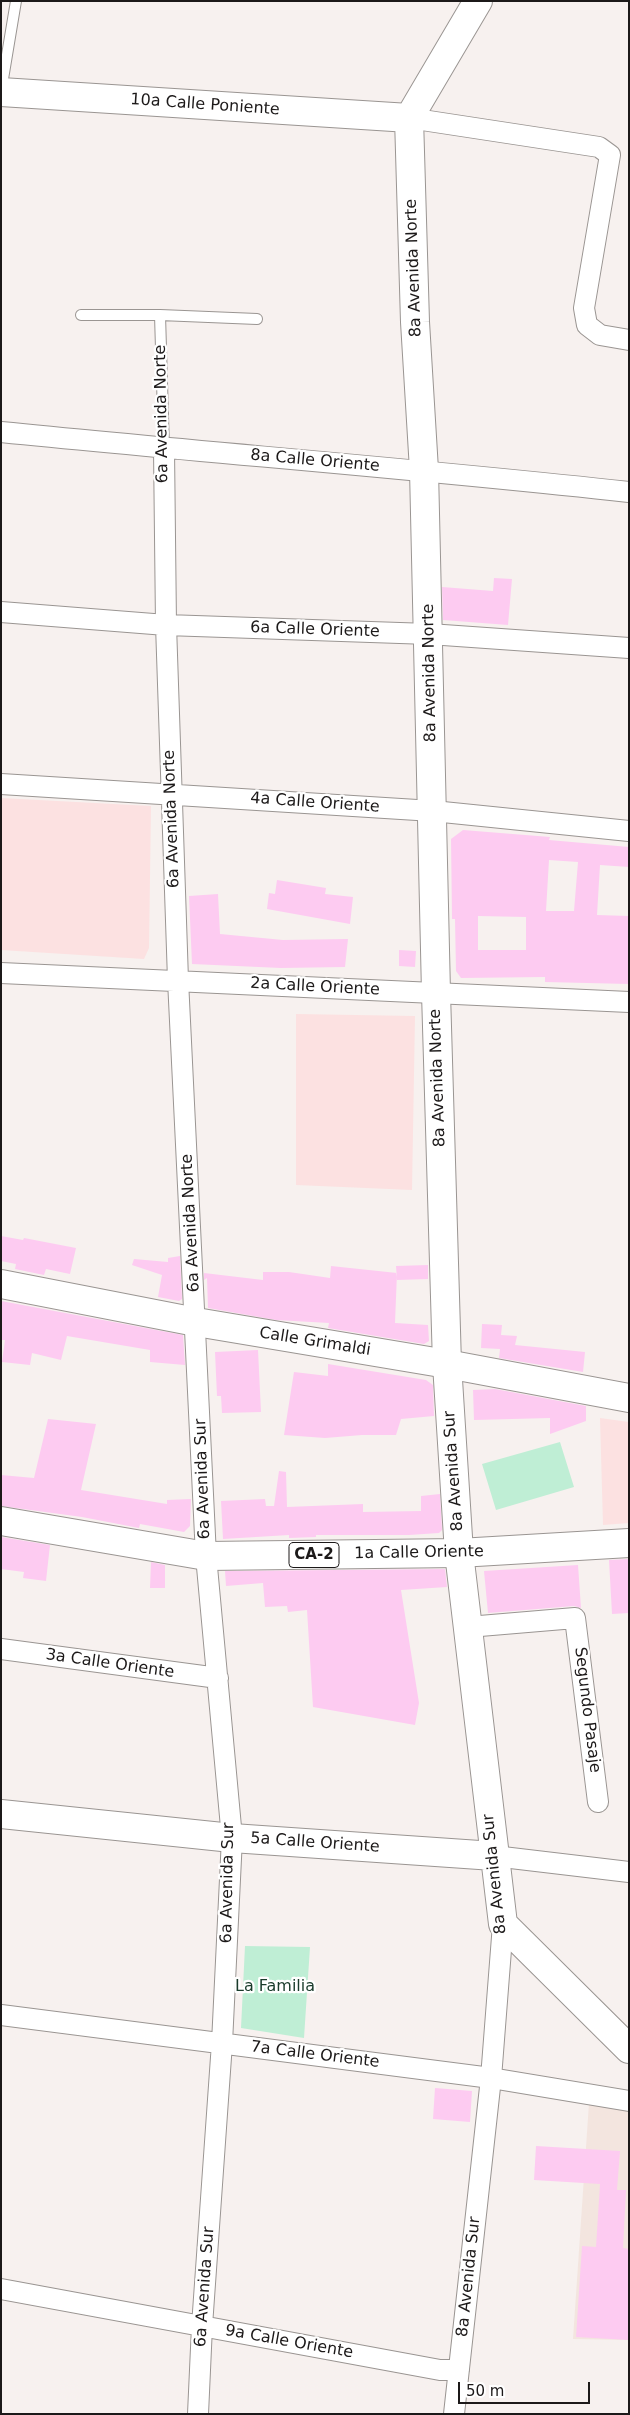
<!DOCTYPE html>
<html>
<head>
<meta charset="utf-8">
<style>
	body { margin:0 }
	#map { position:relative; width:630px; height:2415px; overflow:hidden; background:#f7f1ef; font-family:"DejaVu Sans",sans-serif }
	canvas { display:block }
	.frame { position:absolute; inset:0; border:2px solid #1c1919; pointer-events:none }
	.scale { position:absolute; left:458px; top:2382px; width:132px; height:22px; box-sizing:border-box; border:2px solid #1c1919; border-top:0; padding-left:6px; font-size:15px; line-height:18px; white-space:nowrap; color:#1c1919; -webkit-text-stroke:4px #fff; paint-order:stroke }
</style>
</head>
<body>
<div id="map">
<canvas width="630" height="2415"></canvas>
<div class="frame"></div>
<div class="scale">50 m</div>
</div>
<script>
const c = document.querySelector('canvas').getContext('2d');
c.lineJoin = 'round';
function fillPath(path, color) {
  c.fillStyle = color;
  c.fill(path, 'evenodd');
}
function strokePath(path, color, width, dash) {
  c.strokeStyle = color;
  c.lineWidth = width;
  c.lineCap = dash ? 'butt' : 'round';
  c.setLineDash(dash || []);
  c.stroke(path);
}
function label(font, color, halo, rows, align = 'center') {
  c.font = font + ' "DejaVu Sans",sans-serif';
  c.lineWidth = 4.5;
  c.setLineDash([]);
  c.textBaseline = 'middle';
  c.strokeStyle = halo;
  c.fillStyle = color;
  for (const [text, x, y, turn = 0] of rows) {
    c.save();
    c.translate(x, y);
    c.rotate((+turn || 0) * Math.PI / 180);
    c.textAlign = isNaN(turn) ? turn : align;
    if (halo) c.strokeText(text, 0, 0);
    c.fillText(text, 0, 0);
    c.restore();
  }
}
const commercial = new Path2D(`
	M1,798L151,806L149,948L144,959L1,950Z
	M296,1014L415,1016L412,1190L296,1185Z
	M600,1418L629,1422V1523L603,1525Z`);
const built = new Path2D(`
	M589,2103L629,2109V2340L573,2339Z`);
const green = new Path2D(`
	M560,1442L574,1487L496,1510L482,1464Z
	M245,1946L310,1947L304,2038L241,2028Z`);
const building = new Path2D(`
	M494,578L512,579L508,625L443,620L442,587L493,591Z
	M463,830L550,837L549,840L629,847V867L600,865L597,915L629,916V984L545,982V977L461,978L456,971L455,919H452L451,839ZM549,860L578,862L574,911H546ZM478,916L526,917V950H478Z
	M277,880L326,888L325,894L353,897L350,924L267,909L269,893L275,894Z
	M218,894L220,934L283,940L348,939L345,967L281,968L192,964L189,896Z
	M399,950L416,951L415,967L399,966Z
	M1,1236L23,1240L24,1238L76,1248L70,1274L46,1269L44,1275L15,1269L16,1264L1,1261Z
	M180,1256L182,1299L179,1301L158,1297L162,1275L132,1265L134,1259L168,1262V1258Z
	M428,1265V1279L397,1280L396,1266Z
	M331,1266L397,1273L395,1323L428,1325L429,1341L424,1344L328,1328L329,1323L276,1320L208,1308L207,1278L204,1280V1273L263,1280V1272H289L330,1278Z
	M1,1301L183,1335L185,1365L150,1362V1350L67,1336L61,1360L32,1353L30,1365L2,1362L5,1340H1Z
	M482,1324L502,1325L501,1335L517,1336L515,1345L585,1352L583,1372L499,1358L500,1349L481,1348Z
	M258,1350L261,1412L222,1413L221,1396H217L215,1352Z
	M328,1364L426,1380L433,1385L434,1416L401,1419L396,1435H362L325,1438L284,1435L294,1372L328,1376Z
	M495,1389L586,1406V1421L550,1434V1418L474,1420L473,1390Z
	M48,1419L96,1424L81,1490L167,1504V1500L191,1499L190,1526L184,1532L140,1524L139,1528L82,1517L1,1506V1475L34,1478Z
	M279,1471L286,1472L287,1507L363,1504V1512L421,1511V1496L440,1494L442,1530L439,1533L409,1535H316V1537L289,1538V1535L223,1539L221,1501L265,1499L266,1506H274Z
	M1,1537L50,1545L46,1581L23,1578L24,1572L1,1569Z
	M629,1559V1613L612,1614L609,1560Z
	M151,1562L165,1565V1588H150Z
	M578,1565L581,1608L574,1606L488,1613L484,1571Z
	M445,1569L447,1587L401,1590L419,1703L415,1725L313,1707L307,1610L288,1612L287,1606L265,1607L263,1583L226,1586L225,1571Z
	M435,2088L472,2091L470,2122L433,2119Z
	M536,2146L620,2151L617,2190H626L623,2248L629,2249V2340L576,2337L582,2246L596,2247L600,2184L534,2180Z`);
const lane = new Path2D(`
	M1,91L16,1
	M81,315H160L257,319
	M160,315L164,449`);
const street = new Path2D(`
	M409,118L599,147L610,155L584,308L587,325L600,335L629,340
	M1,432C210,453 420,469 629,492
	M164,449L166,625L178,980L206,1556L232,1838L222,2043L202,2326L198,2414
	M1,612L166,625L429,634L629,648
	M1,784L433,811L629,831
	M1,973L629,1002
	M468,1627L575,1618L598,1802
	M1,1649L218,1678
	M494,1856L629,1872
	M1,2015L491,2078L629,2101
	M1,2289L440,2370H459
	M454,2414L491,2078L503,1924`);
const secondary = new Path2D(`
	M478,1L409,118L415,322L424,470L436,993L447,1364L459,1553L503,1924L629,2049
	M1,92L409,118
	M1,1814L232,1838L494,1856`);
const primary = new Path2D(`
	M1,1284L196,1322L447,1364L629,1398
	M1,1521L206,1556L459,1553L629,1543`);
const shields = [
	[314,1555,50]
];
const shieldNames = [
	["CA-2",314,1555]
];
const streetNames = [
	["10a Calle Poniente",205,105,4],
	["8a Avenida Norte",414,268,-92],
	["6a Avenida Norte",162,414,-91],
	["8a Calle Oriente",315,461,5],
	["6a Calle Oriente",315,630,2],
	["8a Avenida Norte",430,673,-91],
	["4a Calle Oriente",315,803,4],
	["6a Avenida Norte",172,819,-92],
	["2a Calle Oriente",315,987,3],
	["8a Avenida Norte",438,1078,-92],
	["6a Avenida Norte",191,1223,-93],
	["Calle Grimaldi",315,1342,9],
	["8a Avenida Sur",454,1471,-94],
	["6a Avenida Sur",203,1479,-92],
	["1a Calle Oriente",419,1553,-1],
	["3a Calle Oriente",110,1664,8],
	["Segundo Pasaje",587,1710,83],
	["5a Calle Oriente",315,1843,4],
	["8a Avenida Sur",495,1874,-96],
	["6a Avenida Sur",228,1883,-89],
	["7a Calle Oriente",315,2055,7],
	["8a Avenida Sur",469,2277,-84],
	["6a Avenida Sur",205,2287,-86],
	["9a Calle Oriente",289,2342,10]
];
const parkNames = [
	["La Familia",275,1987]
];
fillPath(commercial, '#fce1e1');
fillPath(built, '#f3e5df');
fillPath(green, '#bfeed5');
fillPath(building, '#fdcbf1');
strokePath(lane, '#9a9592', 12);
strokePath(street, '#9a9592', 22);
strokePath(secondary, '#9a9592', 30);
strokePath(primary, '#9a9592', 30);
strokePath(lane, '#fff', 10);
strokePath(street, '#fff', 20);
strokePath(secondary, '#fff', 28);
strokePath(primary, '#fff', 28);
for (const [x, y, w] of shields) {
  const box = new Path2D();
  box.roundRect(x - w / 2, y - 12.5, w, 25, 4);
  c.fillStyle = '#fff';
  c.fill(box);
  strokePath(box, '#1c1919', 1);
}
label('bold 15px', '#1c1919', null, shieldNames);
label('16px', '#1c1919', '#fff', streetNames);
label('16px', '#193b2b', '#fff', parkNames);
</script>
</body>
</html>
